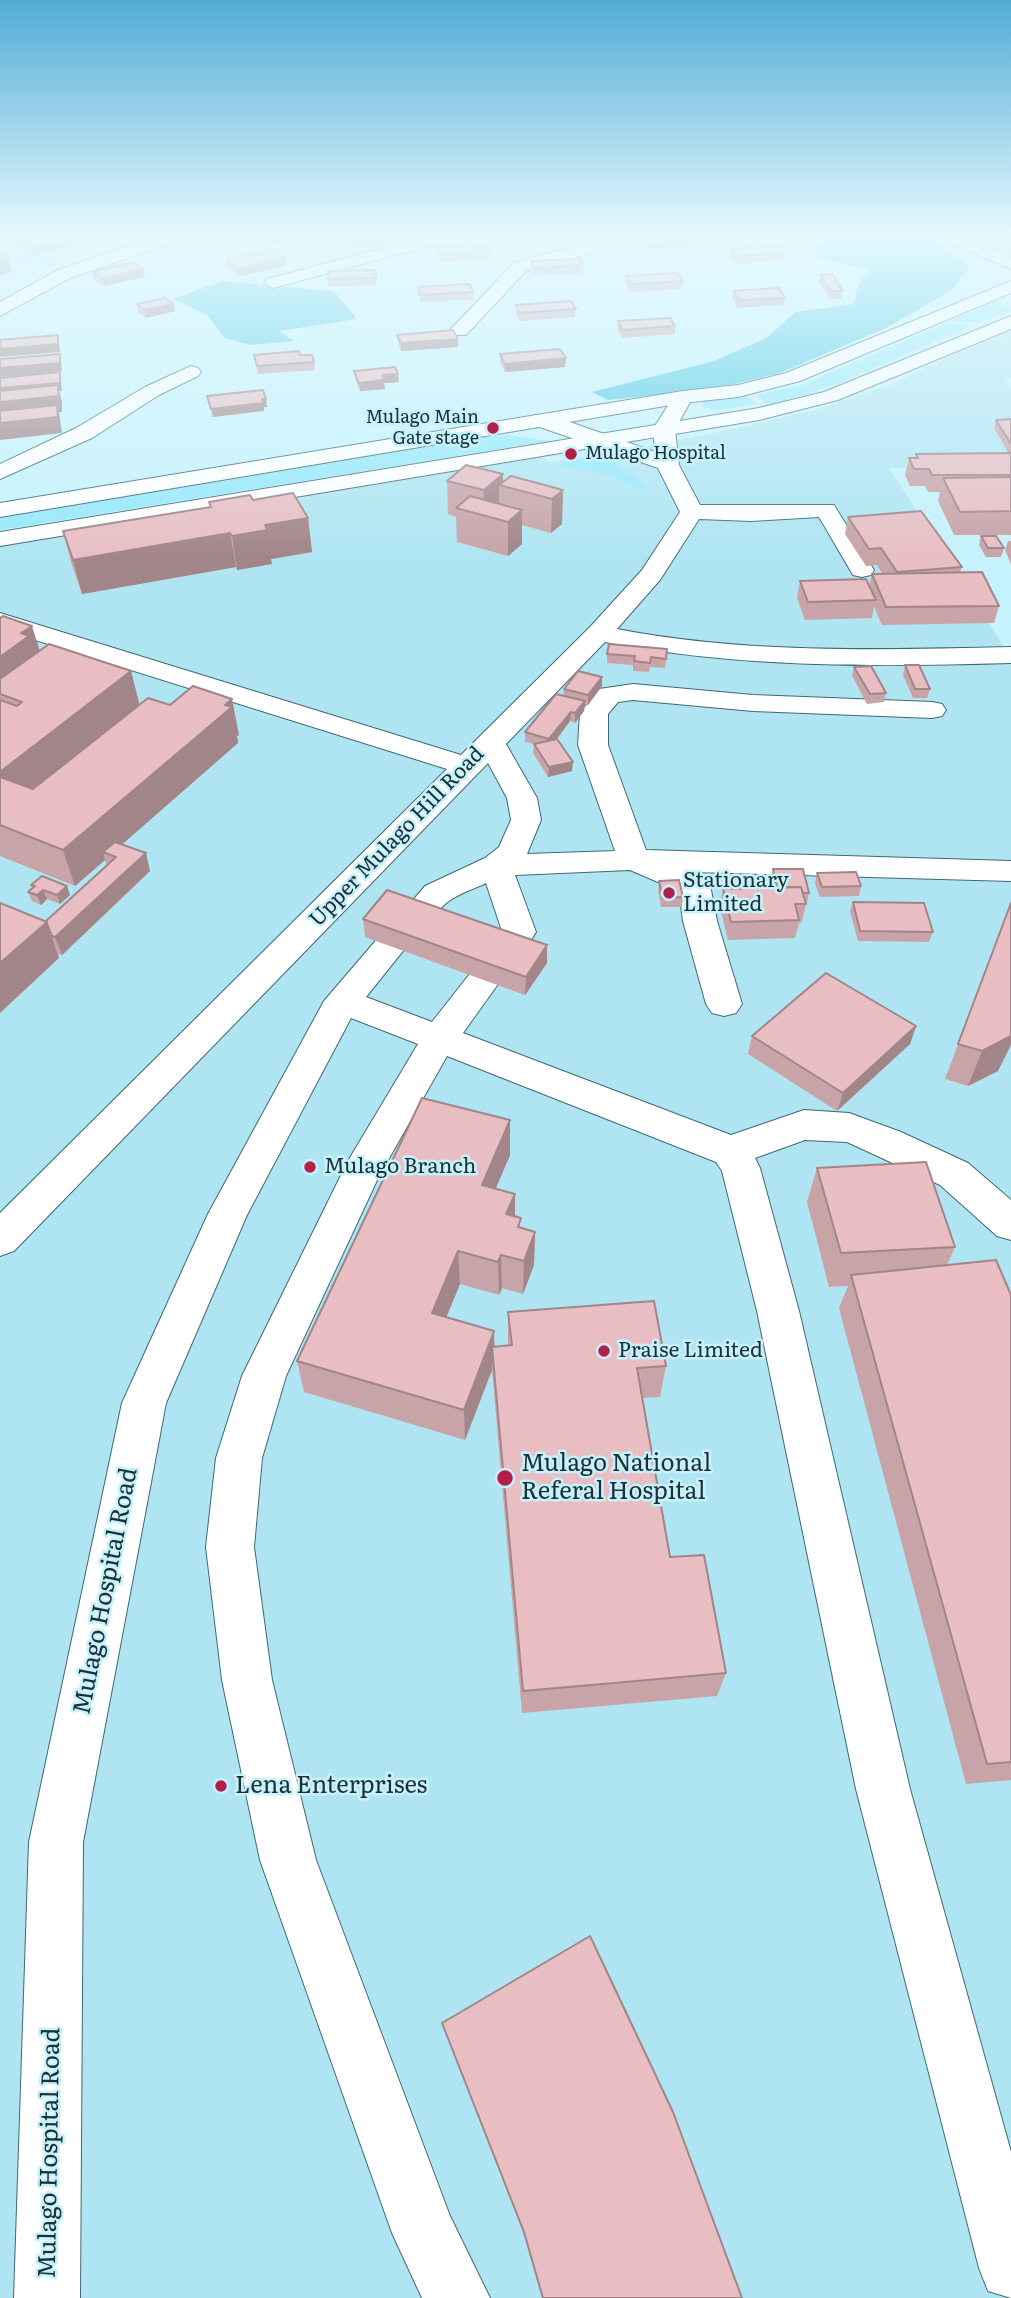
<!DOCTYPE html>
<html>
<head>
<meta charset="utf-8">
<style>
	body { margin:0 }
	canvas { display:block; background:#c5f2fd }
</style>
</head>
<body>
<canvas width="1011" height="2298"></canvas>
<script>
const c = document.querySelector('canvas').getContext('2d');
c.lineJoin = 'round';
function fillPath(path, color) {
  c.fillStyle = color;
  c.fill(path, 'evenodd');
}
function strokePath(path, color, width, dash) {
  c.strokeStyle = color;
  c.lineWidth = width;
  c.lineCap = dash ? 'butt' : 'round';
  c.setLineDash(dash || []);
  c.stroke(path);
}
function label(font, color, halo, rows, align = 'center') {
  c.font = font + ' Literata,serif';
  c.lineWidth = 5;
  c.setLineDash([]);
  c.textBaseline = 'middle';
  c.strokeStyle = halo;
  c.fillStyle = color;
  for (const [text, x, y, turn = 0] of rows) {
    c.save();
    c.translate(x, y);
    c.rotate((+turn || 0) * Math.PI / 180);
    c.textAlign = isNaN(turn) ? turn : align;
    if (halo) c.strokeText(text, 0, 0);
    c.fillText(text, 0, 0);
    c.restore();
  }
}
const built = new Path2D(`
	M0,237H89L56,267L0,256Z
	M1011,327V379L1005,380L1011,389V467L889,468L1011,658V2298H0V544L318,493L540,454L548,463L603,455L743,427L818,409L890,385Z`);
const green = new Path2D(`
	M994,301L1011,307V311L981,322H949Z
	M944,324L974,325L839,383L808,394L767,405L757,395L802,385Z
	M746,395L756,404L717,410L703,407L702,403L705,400Z
	M507,435L549,441L0,530V515L459,439Z
	M603,455L653,490C629,488 609,473 584,470C574,469 566,471 560,462Z`);
const forest = new Path2D(`
	M861,237H934L970,267L952,290L886,328L780,373L714,389L608,400L592,392L714,361L766,338L796,312L854,304L858,284L869,270L824,260L811,251L829,240Z
	M222,281L334,291L357,319L279,331L294,341L251,345L225,338L206,314L173,299Z`);
const minor = new Path2D(`
	M155,237H180L177,241L70,278L0,316V302L58,270Z
	M426,237H470L467,241L426,247L273,288L264,283L267,279Z
	M592,237H613L588,254L526,271L466,335H452L449,331L514,263L576,246Z
	M191,366L198,368L201,372L198,376L159,395L92,438L0,479V464L76,428L145,387Z
	M683,391L690,393L693,397L675,429L679,465L700,505H834L874,570L871,575L862,577L853,575L819,517L751,521L699,519L660,580L617,629C747,654 880,650 1011,647V663C875,667 739,668 605,642L506,744L537,798L541,820L527,854L615,851L578,745L580,713L599,689L633,684L753,695L932,702L942,704L946,710L942,716L932,718L753,711L633,700L618,702L608,714V745L646,850L1011,861V881L692,872L705,878L710,885L717,921L742,1004L736,1013L724,1016L712,1013L706,1004L683,921L679,891L630,870L515,875L536,932C524,951 519,964 494,957L489,949L502,931L486,883C474,889 460,893 449,901C430,914 433,934 403,926L398,918L425,886L485,858L499,847L511,820L507,798L488,763L14,1251L0,1256V1213L447,769L0,629V613L461,755L590,627L642,570L680,512L658,468L534,425L531,420L534,415H550L655,452L653,429L676,393Z
	M390,935L402,938L407,946L366,997L432,1022L472,971L484,968L496,971L501,980L463,1033L731,1135L804,1110L849,1113L901,1132L968,1163L1011,1200V1240L997,1236L940,1185L847,1142L805,1140L755,1158L760,1168L799,1311L910,1789L1011,2152V2298L988,2291L979,2268L856,1789L757,1311L722,1171L716,1162L447,1056L379,1176L286,1376L262,1458L254,1547L272,1680L316,1860L450,2216L490,2298H422L392,2233L260,1860L222,1680L206,1547L216,1458L242,1376L348,1161L418,1044L351,1018L247,1215L166,1403L83,1842L80,2298H14L29,1842L122,1403L208,1214L324,1001L378,938Z`);
const major = new Path2D(`
	M945,237H967L1011,257V269L948,241Z
	M1011,281V293L800,381L738,397L683,403L0,517V503L683,391L738,385L786,373Z
	M1011,316V329L838,400L759,420L0,546V532L759,408L824,392Z`);
const wall = new Path2D(`
	M0,237H67L69,238L71,245L34,256L21,250V247L19,248L0,238Z
	M254,237H302L268,245Z
	M347,237H398L399,246L350,249Z
	M639,237H688L689,246L645,249L639,242Z
	M438,247L490,251V259L441,262L438,255Z
	M730,249L785,253L784,260L735,264L729,257Z
	M226,260L286,266L240,276L227,268Z
	M531,261L583,265V273L535,275L531,269Z
	M376,270V285L329,287L328,279Z
	M92,272L145,277L104,286L94,280Z
	M820,275L843,291L842,299H830L819,282Z
	M625,276L683,281L682,289L630,292L625,283Z
	M418,287L473,292V300L421,302L419,295Z
	M733,291L785,298L784,305L738,308L732,299Z
	M137,304L175,311L146,318L138,312Z
	M516,305L576,309L575,317L519,321L516,313Z
	M618,321L675,326V334L622,338L617,329Z
	M397,335L458,347L401,351L398,343Z
	M500,354L566,358L565,367L505,372L500,362Z
	M254,355H300L314,362L315,370L258,374Z
	M354,371L399,382L384,383L385,389L360,391L355,379Z
	M1011,419V535H954L938,501L940,492H928L925,486H910L905,475L909,458H915L916,454H1009L994,428L996,420Z
	M503,474V482L563,490L562,524L551,533L522,525V544L508,556L457,542L456,517L448,514L447,481Z
	M253,500L308,518L312,552L271,559L272,564L237,570L236,567L82,594L72,565L63,531L210,507L209,502Z
	M848,517L962,567L960,572L999,606L994,623L882,625L874,606L872,618L805,620L797,598L800,581L869,587L872,574L882,573L877,565L866,566L845,534Z
	M981,536L1004,548L1001,557H986L979,545Z
	M1008,541H1011V564L1005,550Z
	M0,618L40,651L131,671L139,704L239,735L237,736L238,743L122,844L150,871L62,955L58,954L59,958L46,922L107,865L105,860L75,886L0,856Z
	M667,649L665,668L650,667L649,672L633,671V665L607,663V654Z
	M905,665L930,689L927,698H913L903,675Z
	M854,667L886,693L884,702L867,704L852,676Z
	M602,686L588,705L585,704L584,711L575,723L570,721L557,739L572,771L548,777L533,753L534,744L525,742V732L563,696L564,689Z
	M773,869L809,893L807,903H806L802,922L799,923L795,938L728,940L720,907L723,889L773,888L771,879Z
	M817,873L861,886L859,896L820,897L815,883Z
	M659,881L683,897L682,907H661L658,890Z
	M31,885L70,895L60,904L47,899L41,905L32,901L28,892L32,888Z
	M853,902L933,932L929,942L858,941L850,911Z
	M1011,903L998,1071L968,1086L945,1079Z
	M363,919L547,963L525,995L365,937Z
	M916,1026L910,1044L837,1111L748,1054L752,1036Z
	M510,1155L495,1189L515,1216L521,1228L535,1232L534,1265L523,1294L502,1288L499,1295L460,1284L446,1317L495,1347L508,1346V1312L666,1366L660,1397L642,1398L670,1557L726,1673L717,1696L522,1713L492,1370L465,1440L304,1392L297,1361Z
	M817,1168L955,1247L947,1265L1011,1295V1780L966,1784L839,1308L848,1286L829,1287L807,1202Z
	M442,2023L742,2298H542L523,2232Z`);
const shadedWall = new Path2D(`
	M16,237H52L19,242L21,247L19,248Z
	M267,237H302L268,245Z
	M69,238L71,245L34,256L32,248Z
	M690,238L689,246L645,249L646,242Z
	M9,257L12,272L0,276V260Z
	M285,258L286,266L240,276L239,269Z
	M143,269L145,277L104,286L103,279Z
	M173,304L175,311L146,318L145,310Z
	M58,335L60,352L0,357V349Z
	M458,339V347L401,351V343Z
	M60,354L62,371L0,377V368Z
	M566,358L565,367L505,372V364Z
	M60,372L62,391H59L62,401V412H59L62,433L0,440V388Z
	M398,374L399,382L384,383L385,389L360,391L359,383L382,375Z
	M266,399L267,407H264V411L213,417L211,409Z
	M503,474V486L499,485V511L484,515V490Z
	M563,490L562,524L551,533L552,499Z
	M522,510V544L508,556V522Z
	M308,518L312,552L271,559L272,564L237,570L232,536L265,525Z
	M230,533L236,567L82,594L73,560Z
	M32,626L43,661L0,694V657L21,633Z
	M131,671L140,707L8,811L0,787V772Z
	M602,677V686L588,705V695Z
	M232,699L239,735L237,736L238,743L110,855L103,852L105,860L75,886L63,850Z
	M585,701L584,711L575,723V713Z
	M571,712L570,721L549,749V739Z
	M573,762L572,771L548,777L549,767Z
	M146,853L150,871L62,955L55,937Z
	M67,886L70,895L60,904L57,895Z
	M43,890L47,899L41,905L37,895Z
	M47,922L59,958L0,1013V963Z
	M547,945V963L525,995L526,977Z
	M916,1026L910,1044L837,1111L843,1093Z
	M1011,1036V1045L998,1071L968,1086L982,1051Z
	M510,1120V1155L483,1219L482,1185Z
	M515,1194V1228L506,1214Z
	M535,1232L534,1265L523,1294L524,1261Z
	M458,1251L460,1284L435,1345L432,1313Z
	M501,1255L502,1288L499,1295L498,1262Z
	M494,1331L495,1363L492,1347V1370L465,1440L464,1410Z`);
const building = new Path2D(`
	M40,237H67L69,238L32,248L19,242Z
	M348,237H398L399,238L350,241Z
	M642,237H688L690,238L646,242Z
	M487,244L490,251L441,254L438,247Z
	M778,246L785,253L736,256L730,249Z
	M272,250L285,258L239,269L226,260Z
	M0,253L9,257L0,260Z
	M580,259L583,265L535,268L531,261Z
	M132,262L143,269L103,279L92,272Z
	M376,270V278L328,279L329,271Z
	M678,273L683,281L631,284L625,276Z
	M832,274L843,291H831L820,275Z
	M470,284L473,292L420,295L418,287Z
	M779,288L785,298L739,300L733,291Z
	M165,298L173,304L145,310L137,304Z
	M571,301L576,309L519,313L516,305Z
	M670,318L675,326L622,330L618,321Z
	M453,330L458,339L401,343L397,335Z
	M58,335V344L0,349V340Z
	M560,349L566,358L505,364L500,354Z
	M299,351L300,355H312L314,362L257,366L254,355Z
	M60,354V363L0,368V359Z
	M395,367L398,374L382,375L384,380L359,383L354,371Z
	M60,372V383L0,388V378Z
	M58,385L59,396L0,402V391Z
	M263,390L266,399H262L263,403L211,409L207,396Z
	M57,405L58,417L0,423V411Z
	M1011,419V444L996,420Z
	M1011,453V475H932L929,469H914L909,458H918L916,454Z
	M466,465L503,474L484,490L447,481Z
	M511,476L563,490L552,499L499,485Z
	M1011,477V511L960,512L943,478Z
	M293,493L308,518L265,525L267,530L232,536L230,533L73,560L63,531L211,507L209,502L250,495L253,500Z
	M470,496L522,510L508,522L456,508Z
	M921,511L962,567L897,572L881,548L869,549L848,517Z
	M981,536H996L1004,548H988Z
	M982,572L999,606L886,607L872,574Z
	M866,579L876,600L808,602L800,581Z
	M3,616L32,626L21,633L29,636L0,657V618Z
	M49,644L131,671L0,772V700L17,706L22,702L0,694V679Z
	M609,644L667,649L666,659L651,657L650,663L634,661L635,656L607,654Z
	M905,665H919L930,689H915Z
	M871,666L886,693L870,694L854,667Z
	M578,671L602,677L588,695L564,689Z
	M193,686L232,699L225,705L232,707L63,850L0,825V777L33,789L148,698L170,705Z
	M556,694L585,701L575,713L571,712L549,739L525,732Z
	M557,739L573,762L549,767L534,744Z
	M115,842L146,853L55,937L52,936L46,921L116,857L103,852Z
	M773,869H803L809,893H803L801,887H777Z
	M856,872L861,886L822,887L817,873Z
	M42,876L67,886L57,895L43,890L37,895L28,892L35,886L31,885Z
	M679,880L683,897L663,898L659,881Z
	M801,887L806,904H795L799,920L731,922L723,889Z
	M387,890L547,945L526,977L363,919Z
	M853,902L924,903L933,932L860,931Z
	M0,903L47,922L0,963Z
	M1011,903V1036L982,1051L958,1044Z
	M826,973L916,1026L843,1093L752,1036Z
	M422,1098L510,1120L482,1185L515,1194L506,1214L521,1218L518,1227L535,1232L524,1261L501,1255L498,1262L458,1251L432,1313L494,1331L464,1410L297,1361Z
	M926,1162L955,1247L841,1253L817,1168Z
	M996,1260L1011,1295V1762L987,1764L851,1275Z
	M654,1301L666,1366L637,1368L670,1557L704,1555L726,1673L523,1691L492,1347L512,1345L508,1312Z
	M590,1936L673,2112L742,2298H543L524,2232L442,2023Z`);
const markers = [
	[493,428,7,"#b2204a"],
	[571,454,7,"#b2204a"],
	[669,893,7,"#b2204a"],
	[310,1167,7,"#b2204a"],
	[604,1351,7,"#b2204a"],
	[505,1478,9,"#b2204a"],
	[221,1786,7,"#b2204a"]
];
const farPoinames = [
	["Mulago Main",479,418],
	["Gate stage",479,439],
	["Mulago Hospital",585,454,"left"]
];
const streetNames = [
	["Upper Mulago Hill Road",397,837,-46]
];
const poiNames = [
	["Stationary",683,881],
	["Limited",683,905],
	["Mulago Branch",324,1167],
	["Praise Limited",618,1351]
];
const nearPoinames = [
	["Mulago National",521,1464],
	["Referal Hospital",521,1492],
	["Lena Enterprises",235,1786]
];
const nearStreetnames = [
	["Mulago Hospital Road",106,1591,-79],
	["Mulago Hospital Road",50,2153,-89]
];
fillPath(built, '#afe5f2');
fillPath(green, '#95e8fb');
fillPath(forest, '#4ec8e2');
strokePath(minor, '#3f6972', 2);
strokePath(major, '#3f6972', 2);
fillPath(minor, '#fff');
fillPath(major, '#fff');
fillPath(wall, '#c8a3a8');
fillPath(shadedWall, '#a28588');
fillPath(building, '#e8bec3');
strokePath(building, '#a28588', 2);
const sky = c.createLinearGradient(0, 0, 0, 558);
sky.addColorStop(0, '#51acd5');
sky.addColorStop(0.42, '#e5f9fe');
sky.addColorStop(1, '#e5f9fe00');
c.fillStyle = sky;
c.fillRect(0, 0, 1011, 558);
for (const [x, y, r, color] of markers) {
  const dot = new Path2D();
  dot.arc(x, y, r, 0, 2 * Math.PI);
  c.fillStyle = color;
  c.fill(dot);
  strokePath(dot, '#c5f2fd', 2.5);
}
label('18px', '#1e3034', '#c5f2fd', farPoinames, 'right');
label('21px', '#1e3034', '#c5f2fd', streetNames);
label('21px', '#1e3034', '#c5f2fd', poiNames, 'left');
label('24px', '#1e3034', '#c5f2fd', nearPoinames, 'left');
label('24px', '#1e3034', '#c5f2fd', nearStreetnames);
</script>
</body>
</html>
